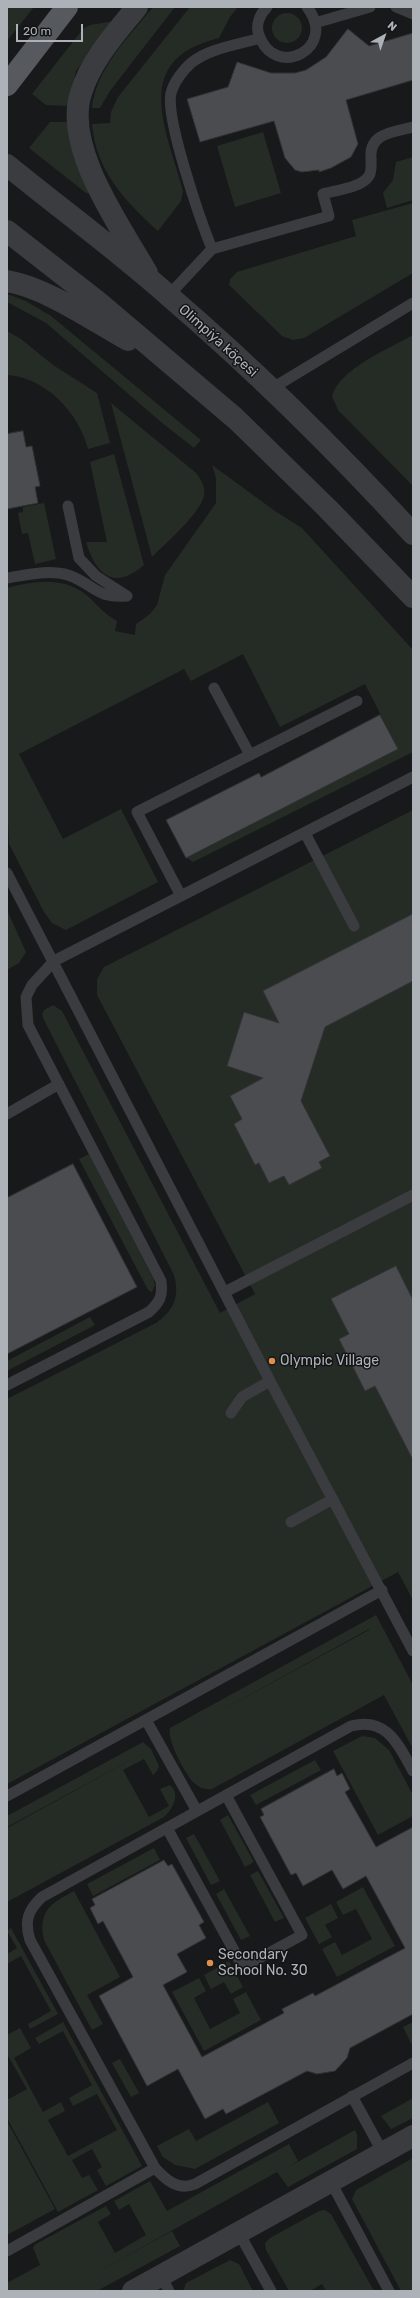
<!DOCTYPE html>
<html>
<head>
<meta charset="utf-8">
<style>
	body { margin:0 }
	#map { position:relative; width:420px; height:2298px; overflow:hidden; background:#18191a; font-family:Rubik,sans-serif }
	canvas { display:block }
	.frame { position:absolute; inset:0; border:8px solid #acb2b8; pointer-events:none }
	.north { position:absolute; left:364px; top:16px; width:40px; height:40px; -webkit-text-stroke:3px #131415; paint-order:stroke; rotate:40deg; font-size:11px; font-weight:700; line-height:16px; text-align:center; color:#acb2b8 }
	.north::after { content:''; display:block; margin:auto; width:14px; height:18px; background:#acb2b8; clip-path:polygon(50% 0,100% 100%,50% 72%,0 100%) }
	.scale { position:absolute; left:16px; top:24px; width:67px; height:18px; box-sizing:border-box; border:2px solid #acb2b8; border-top:0; padding-left:5px; font-size:12px; line-height:14px; white-space:nowrap; color:#acb2b8; -webkit-text-stroke:3px #131415; paint-order:stroke }
</style>
</head>
<body>
<div id="map">
<canvas width="420" height="2298"></canvas>
<div class="frame"></div>
<div class="north">N</div>
<div class="scale">20 m</div>
</div>
<script>
const c = document.querySelector('canvas').getContext('2d');
c.lineJoin = 'round';
function fillPath(path, color) {
  c.fillStyle = color;
  c.fill(path, 'evenodd');
}
function strokePath(path, color, width, dash) {
  c.strokeStyle = color;
  c.lineWidth = width;
  c.lineCap = dash ? 'butt' : 'round';
  c.setLineDash(dash || []);
  c.stroke(path);
}
function label(font, color, halo, rows, align = 'center') {
  c.font = font + ' Rubik,sans-serif';
  c.lineWidth = 3;
  c.setLineDash([]);
  c.textBaseline = 'middle';
  c.strokeStyle = halo;
  c.fillStyle = color;
  for (const [text, x, y, turn = 0] of rows) {
    c.save();
    c.translate(x, y);
    c.rotate((+turn || 0) * Math.PI / 180);
    c.textAlign = isNaN(turn) ? turn : align;
    if (halo) c.strokeText(text, 0, 0);
    c.fillText(text, 0, 0);
    c.restore();
  }
}
const green = new Path2D(`
	M7,7H34L7,41Z
	M153,7H175L110,91L100,108H92C96,68 129,37 153,7Z
	M190,7H238L230,17L219,38C129,60 167,129 183,191L181,201L158,231C124,200 96,171 92,124L110,123L111,112L118,97Z
	M272 28a15 15 0 1 1 30 0a15 15 0 1 1-30 0Z
	M115,21L76,71L68,106L46,105L32,94L83,29L90,25Z
	M50,122H67L75,160L90,193H86L29,148Z
	M263,132L281,193L235,207L217,146Z
	M413,157V200L387,208L383,193L393,180L396,162Z
	M413,203V273L304,338L293,340L282,336L229,285L230,279L237,272L356,236L352,220Z
	M7,294L26,301L51,316L201,440L194,448L161,422L46,323L7,302Z
	M7,331L21,339L53,365L97,393L110,443L88,449C79,413 45,377 7,375Z
	M413,335V486L338,410L332,396C339,369 390,348 413,335Z
	M111,403L195,472C201,479 205,485 204,495C201,513 166,543 152,557Z
	M114,454L144,565C114,591 96,575 86,542H107L90,462Z
	M212,465L275,511L302,528L413,650V752L193,862L187,858L398,749L365,684L280,727L243,654L191,681L184,669L19,754L63,839L121,809L158,882L66,930L52,923L44,912L9,844L7,801V588C36,580 68,576 91,599C100,608 106,615 117,621L115,631L135,635L136,624L150,614L157,605L165,575L216,503V478Z
	M44,503L56,559L35,564L28,533L22,534L18,513L23,512V507Z
	M413,810V1600L398,1572L7,1784V1399L156,1323C174,1310 180,1296 174,1275L44,1020L42,1015L44,1010L53,1005L62,1011L220,1313L255,1294L97,995V979L104,967Z
	M7,910L26,952L19,963L7,970Z
	M89,1154L153,1278L155,1285L152,1292L148,1290L79,1159Z
	M90,1317L95,1325L7,1371V1361Z
	M376,1615L413,1685V1749L384,1695L212,1789C205,1790 200,1788 194,1783C186,1776 166,1738 170,1728ZM369,1629V1630L204,1720Z
	M362,1736L375,1738L389,1750L413,1795V1816L378,1835L333,1751Z
	M143,1742L151,1749L7,1827V1816Z
	M151,1749L159,1766L157,1771L153,1775L144,1759L123,1770L149,1817L169,1806L160,1789L170,1785C181,1794 173,1809 164,1817L7,1902V1828Z
	M315,1760L321,1770L256,1805L250,1795Z
	M228,1815L254,1862L245,1867L220,1820Z
	M194,1834L220,1881L211,1885L186,1838Z
	M154,1848L160,1860L93,1896L87,1884Z
	M258,1871L284,1918L275,1922L250,1875Z
	M363,1887L395,1946L337,1977L322,1949L335,1942L342,1955L372,1939L356,1909L343,1915L336,1902Z
	M224,1889L250,1936L241,1940L216,1894Z
	M74,1891L120,1977L87,1995L103,2024L92,2030L44,1940C38,1911 50,1904 74,1891Z
	M331,1904L338,1918L325,1925L332,1937L319,1944L305,1918Z
	M11,1928L58,2014L30,2029L28,2024L51,2011L21,1956L7,1964V1954L17,1948L7,1931Z
	M229,1961L243,1987L231,1994L224,1982L211,1989L204,1975Z
	M199,1978L206,1991L194,1998L210,2029L240,2013L233,1999L246,1992L261,2020L204,2051L172,1992Z
	M63,2022L142,2166L106,2186L97,2170L102,2167L92,2149L72,2160L82,2178L89,2175L98,2190L58,2212L7,2118V2100L27,2089L7,2054V2035L20,2028L31,2048L14,2058L43,2112L61,2102L65,2111L48,2120L68,2156L117,2130L97,2094L73,2106L69,2098L92,2085L63,2031L39,2044L35,2038Z
	M413,2022V2047L403,2027Z
	M120,2059L139,2093L131,2097L112,2063Z
	M413,2098V2118L391,2129L381,2116Z
	M268,2102L279,2123L195,2169L175,2165L163,2157L157,2146L189,2129L196,2141Z
	M7,2121L55,2209L7,2235Z
	M355,2130L357,2135V2149L288,2187L277,2172L92,2275L172,2231L180,2246L97,2291H7V2283L40,2265L33,2247L36,2244L106,2206L111,2214L98,2222L115,2253L146,2235L129,2204L119,2210L114,2201L150,2181L167,2211L289,2144L298,2161L285,2169Z
	M413,2158V2291H401L352,2199L356,2190Z
	M325,2210L331,2214L374,2291H326L322,2284L310,2291H289L266,2250L265,2243L270,2238L319,2211Z
	M230,2260L239,2264L253,2291H183L186,2283Z`);
const building = new Path2D(`
	M348,29L369,46L413,33V80L346,100L358,144L351,157L331,168L319,172V170L302,172L295,170L285,158L274,121L200,142L187,99L228,87L237,62L271,73H295L306,70L326,57Z
	M23,431L26,447L32,446L40,486L35,487L38,503L7,509V434Z
	M380,715L398,749L186,858L166,820L259,773L261,777Z
	M413,914V981L325,1027L301,1101L330,1156L319,1162L322,1168L289,1185L284,1176L269,1183L259,1163L255,1165L234,1124L242,1119L230,1096L263,1078L227,1066L244,1012L279,1023L263,991Z
	M73,1164L137,1287L7,1354V1198Z
	M396,1266L413,1300V1460L375,1386L365,1391L339,1339L349,1334L331,1299Z
	M334,1769L337,1776L342,1773L350,1789L345,1792L376,1847L413,1827V2014L350,2048L347,2058L335,2071L317,2074L307,2071L226,2114L223,2109L205,2119L178,2069L147,2086L99,1996L133,1977L103,1921L98,1924L90,1908L95,1905L92,1899L164,1860L168,1866L172,1864L204,1922L199,1925L206,1938L177,1954L187,1972L163,1985L202,2057L284,2013L282,2009L313,1993L315,1996L405,1948L366,1876L343,1889L332,1870L303,1886L296,1873L291,1875L260,1817L264,1815L261,1809Z`);
const service = new Path2D(`
	M267,7C260,14 255,25 259,35C275,81 339,48 307,7
	M396,7L413,14
	M315,23L370,7
	M260,38C237,45 210,48 191,63C183,70 174,82 171,93C165,118 201,222 212,249L329,216L323,194C336,190 361,188 369,176C372,171 371,163 371,158C369,133 394,132 413,127
	M169,295L212,249
	M271,389L413,303
	M68,506L79,558L96,576L127,596
	M7,578C26,575 49,569 68,575C94,584 96,599 127,596
	M214,688L250,755
	M305,833L354,926
	M7,873L270,1381L413,1651
	M181,896L137,812L357,701
	M7,1114L59,1084
	M225,1292L413,1195
	M7,1385L149,1312C160,1302 163,1296 161,1281L28,1025L26,997L32,985L54,961L413,777
	M231,1413L242,1397L270,1381
	M291,1522L333,1499
	M146,1720L197,1811
	M413,1771C398,1744 387,1717 351,1726L42,1897C28,1910 24,1921 30,1940L155,2168C166,2180 178,2191 195,2184L413,2063
	M7,1796L382,1590
	M167,1828L243,1967L302,1935L226,1795
	M352,2096L383,2153
	M331,2182L389,2291
	M239,2233L271,2291
	M7,2251L155,2168
	M161,2276L169,2291`);
const minor = new Path2D(`
	M137,7C116,33 91,60 81,93C63,148 121,227 147,273
	M7,165C61,209 117,250 169,296C255,370 336,450 413,534
	M7,231L98,302L236,419L327,508L413,597
	M7,281C47,288 92,320 128,340
	M133,2291L413,2136`);
const primary = new Path2D(`
	M7,85L67,7`);
const markers = [
	[272,1361,4,"#e08e4b"],
	[210,1963,4,"#e08e4b"]
];
const streetNames = [
	["Olimpiýa köçesi",218,341,42]
];
const poiNames = [
	["Olympic Village",280,1361],
	["Secondary",218,1955],
	["School No. 30",218,1971]
];
fillPath(green, '#252c25');
fillPath(building, '#4a4c4f');
strokePath(building, '#333336', 1);
strokePath(service, '#3a3c3f', 11);
strokePath(minor, '#3a3c3f', 22);
strokePath(primary, '#56595d', 22);
for (const [x, y, r, color] of markers) {
  const dot = new Path2D();
  dot.arc(x, y, r, 0, 2 * Math.PI);
  c.fillStyle = color;
  c.fill(dot);
  strokePath(dot, '#131415', 1.5);
}
label('14px', '#acb2b8', '#131415', streetNames);
label('14px', '#acb2b8', '#131415', poiNames, 'left');
</script>
</body>
</html>
